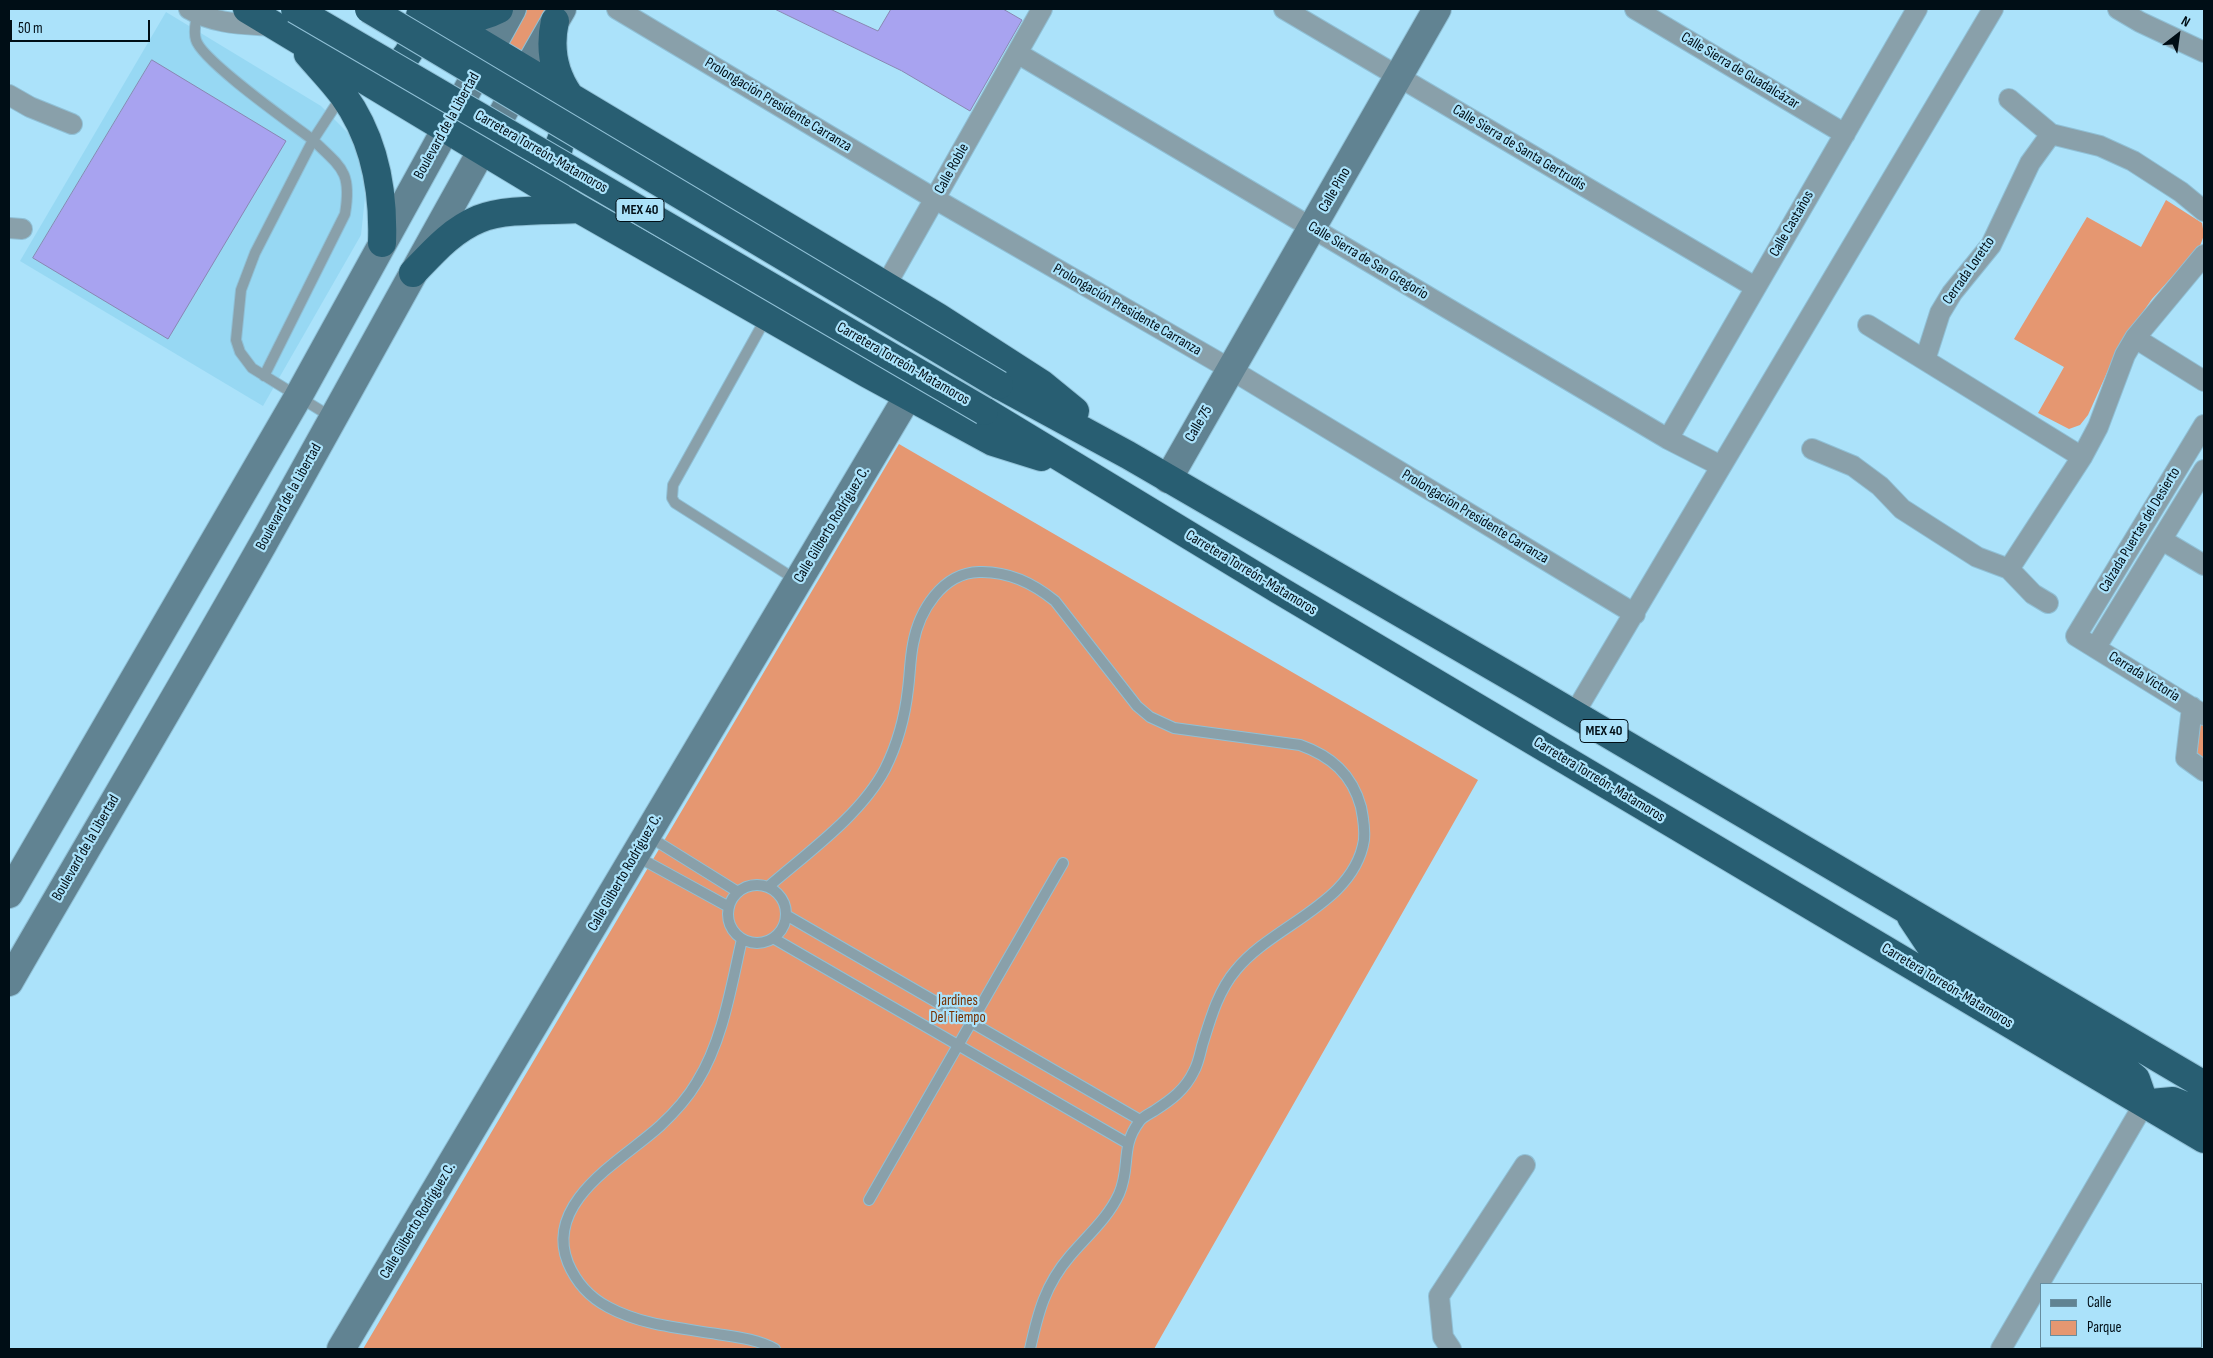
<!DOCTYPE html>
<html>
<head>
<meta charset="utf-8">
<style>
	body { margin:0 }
	#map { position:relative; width:2213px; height:1358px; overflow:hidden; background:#abe2fa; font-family:"Sofia Sans Condensed",sans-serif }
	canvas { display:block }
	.frame { position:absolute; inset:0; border:10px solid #000e16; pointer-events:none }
	.legend { position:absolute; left:2040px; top:1283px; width:162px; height:65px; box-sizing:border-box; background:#abe2fa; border:1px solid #678d9f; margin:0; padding:6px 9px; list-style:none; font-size:15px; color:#000e16 }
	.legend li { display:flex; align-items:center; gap:10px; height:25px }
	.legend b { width:25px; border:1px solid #678d9f }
	.north { position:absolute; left:2153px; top:10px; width:50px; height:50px; -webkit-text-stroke:4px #abe2fa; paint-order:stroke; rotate:30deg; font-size:14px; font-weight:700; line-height:20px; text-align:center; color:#000e16 }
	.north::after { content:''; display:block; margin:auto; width:18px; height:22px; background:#000e16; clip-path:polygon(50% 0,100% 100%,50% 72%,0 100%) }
	.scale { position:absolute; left:10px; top:20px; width:140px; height:22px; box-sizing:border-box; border:2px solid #000e16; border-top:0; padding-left:6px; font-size:15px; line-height:18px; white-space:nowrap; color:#000e16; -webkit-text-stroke:4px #abe2fa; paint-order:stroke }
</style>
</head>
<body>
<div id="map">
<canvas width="2213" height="1358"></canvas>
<div class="frame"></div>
<ul class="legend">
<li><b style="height:6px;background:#618392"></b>Calle</li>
<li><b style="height:14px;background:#e59771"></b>Parque</li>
</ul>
<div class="north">N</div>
<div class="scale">50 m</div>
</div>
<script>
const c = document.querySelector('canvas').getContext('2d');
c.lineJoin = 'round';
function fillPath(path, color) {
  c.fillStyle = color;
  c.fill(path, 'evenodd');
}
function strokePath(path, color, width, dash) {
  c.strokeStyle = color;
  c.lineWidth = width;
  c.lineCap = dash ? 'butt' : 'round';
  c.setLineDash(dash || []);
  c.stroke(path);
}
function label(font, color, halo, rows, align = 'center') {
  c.font = font + ' "Sofia Sans Condensed",sans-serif';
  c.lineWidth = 4.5;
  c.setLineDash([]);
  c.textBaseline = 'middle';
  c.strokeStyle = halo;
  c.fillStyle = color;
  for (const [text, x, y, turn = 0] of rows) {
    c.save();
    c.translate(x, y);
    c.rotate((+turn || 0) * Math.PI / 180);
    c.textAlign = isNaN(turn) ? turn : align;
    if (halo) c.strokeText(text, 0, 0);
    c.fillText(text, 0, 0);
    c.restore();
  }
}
const built = new Path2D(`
	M166,12L321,106L355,140L363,164L365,197L361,235L263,406L20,261Z`);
const green = new Path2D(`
	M520,9H554L524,59L500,49Z
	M2166,200L2202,223L2204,235L2200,246L2152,299L2118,348L2088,415L2080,425L2069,429L2038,413L2064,367L2014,339L2087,217L2141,247Z
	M899,444L1478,780L1154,1349H363Z
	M2198,716L2204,720V764L2192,757Z`);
const building = new Path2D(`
	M775,9H830L878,31L891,9H1003L1022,20L970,111L902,71Z
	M152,60L286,141L168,339L33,258Z`);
const lane = new Path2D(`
	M197,14C196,22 193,32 196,40C202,61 292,124 313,140L255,253L241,290L236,340L240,352L252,368L333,418
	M766,318L673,485L672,498L675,503L798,581
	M264,376L345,214C352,172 342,168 313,140L341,97
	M648,836L738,892
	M636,856L729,907
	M728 914a29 29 0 1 1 58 0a29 29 0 1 1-58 0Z
	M768,887C807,853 861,815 885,769C897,745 905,716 908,689C910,674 910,659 913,644C919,611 942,573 979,572C1008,571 1033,583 1055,601L1137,706L1150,717L1174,728L1300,745C1331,756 1352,774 1361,807C1363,817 1365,830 1364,840C1354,904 1272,925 1236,970C1218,991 1210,1020 1202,1046C1200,1054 1198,1064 1194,1071C1185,1090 1171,1100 1154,1111C1149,1114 1142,1117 1139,1122C1120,1147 1131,1167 1119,1194C1108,1218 1087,1236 1070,1256C1045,1285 1038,1313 1030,1349
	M786,915L1140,1120
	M773,938L1127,1143
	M742,939C731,987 723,1040 697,1082C687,1099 674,1113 660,1126C624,1159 543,1201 568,1263C576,1282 589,1297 608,1307C641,1325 680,1328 717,1334C737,1337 757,1339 775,1349
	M869,1200L1063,863`);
const street = new Path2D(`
	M189,9C214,24 243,24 271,26
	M617,9L935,199L1230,369L1635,614
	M1284,9L1755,287
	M1635,9L1845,134
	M2118,9L2140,22L2204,52
	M1017,53L1668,439L1721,466
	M9,95L30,107L72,124
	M2009,99L2051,134L2100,146L2133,161L2181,192L2204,211
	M9,228L22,229
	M886,285L1042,9
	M1868,325L2082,457
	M2135,338L2204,381
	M1925,360L1940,313L1952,293L1991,245L2030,163L2051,134
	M2204,425L2076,636L2204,715
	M1668,439L1917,9
	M1812,449L1853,466L1880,486L1902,509L1977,557L2009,569L2033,594L2048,603
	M2162,540L2204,565
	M2009,569L2082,457L2098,427L2125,355L2135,338L2204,255
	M2096,647L2204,470
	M2192,707L2186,758L2204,771
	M1574,714L1993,9
	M1451,1349L1443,1337L1439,1296L1525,1165
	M2001,1349L2144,1104`);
const secondary = new Path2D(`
	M1168,479L1437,9
	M9,894L298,397L512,9
	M9,982C93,836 180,691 263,544C363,366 460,186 562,9
	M341,1349L908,396`);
const highway = new Path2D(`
	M247,9L579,209L868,374L993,442L1041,457
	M424,9L938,317L1042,384L1075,411
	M437,15C458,21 480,19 499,9
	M555,21C549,48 553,72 569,95
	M308,54C319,67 332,80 343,95C375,139 384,190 382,243
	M375,77C402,72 420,41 420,16
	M556,183C554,155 560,128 583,109
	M413,273C433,252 452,230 479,219C505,208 551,211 579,209
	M999,385L1128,455L1523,684L2204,1085
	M984,411L1279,590L2204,1139
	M1911,917L1929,944L1964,971L2111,1058L2136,1079L2144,1102
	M2151,1103L2173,1101L2204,1113`);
const highwayBridge = new Path2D(`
	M295,9L984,411
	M369,9L999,385`);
const shields = [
	[640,210,48],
	[1604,731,48]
];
const shieldNames = [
	["MEX 40",640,210],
	["MEX 40",1604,731]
];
const streetNames = [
	["Calle Sierra de Guadalcázar",1740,71,31],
	["Prolongación Presidente Carranza",778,105,31],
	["Boulevard de la Libertad",447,126,-61],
	["Calle Sierra de Santa Gertrudis",1519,148,31],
	["Carretera Torreón-Matamoros",541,152,30],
	["Calle Roble",952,169,-61],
	["Calle Pino",1335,190,-60],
	["Calle Castaños",1792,224,-60],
	["Calle Sierra de San Gregorio",1368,261,31],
	["Cerrada Loretto",1969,271,-55],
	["Prolongación Presidente Carranza",1127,310,30],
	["Carretera Torreón-Matamoros",903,364,30],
	["Calle 75",1199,424,-60],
	["Boulevard de la Libertad",289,497,-61],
	["Prolongación Presidente Carranza",1475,517,31],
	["Calle Gilberto Rodríguez C.",832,525,-59],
	["Calzada Puertas del Desierto",2140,530,-59],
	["Carretera Torreón-Matamoros",1251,573,31],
	["Cerrada Victoria",2144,677,32],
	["Carretera Torreón-Matamoros",1599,780,31],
	["Boulevard de la Libertad",86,848,-60],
	["Calle Gilberto Rodríguez C.",625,873,-60],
	["Carretera Torreón-Matamoros",1947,986,31],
	["Calle Gilberto Rodríguez C.",418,1221,-59]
];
const parkNames = [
	["Jardines",958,1001],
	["Del Tiempo",958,1018]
];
fillPath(built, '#97d8f3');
fillPath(green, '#e59771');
fillPath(building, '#a8a3f0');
strokePath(building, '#8987b3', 1);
strokePath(lane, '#90c0d6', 12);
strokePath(street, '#90c0d6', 22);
strokePath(secondary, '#90c0d6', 30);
strokePath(highway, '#90c0d6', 30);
strokePath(lane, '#89a0aa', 10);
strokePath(street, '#89a0aa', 20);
strokePath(secondary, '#618392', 28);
strokePath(highway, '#285e72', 28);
strokePath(highwayBridge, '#90c0d6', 30, []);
strokePath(highwayBridge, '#285e72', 28);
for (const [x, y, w] of shields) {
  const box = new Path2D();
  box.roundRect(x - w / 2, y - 11.5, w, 23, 4);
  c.fillStyle = '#abe2fa';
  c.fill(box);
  strokePath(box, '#000e16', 1);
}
label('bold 14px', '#000e16', null, shieldNames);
label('15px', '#000e16', '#abe2fa', streetNames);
label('15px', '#773000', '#abe2fa', parkNames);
</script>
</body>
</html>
